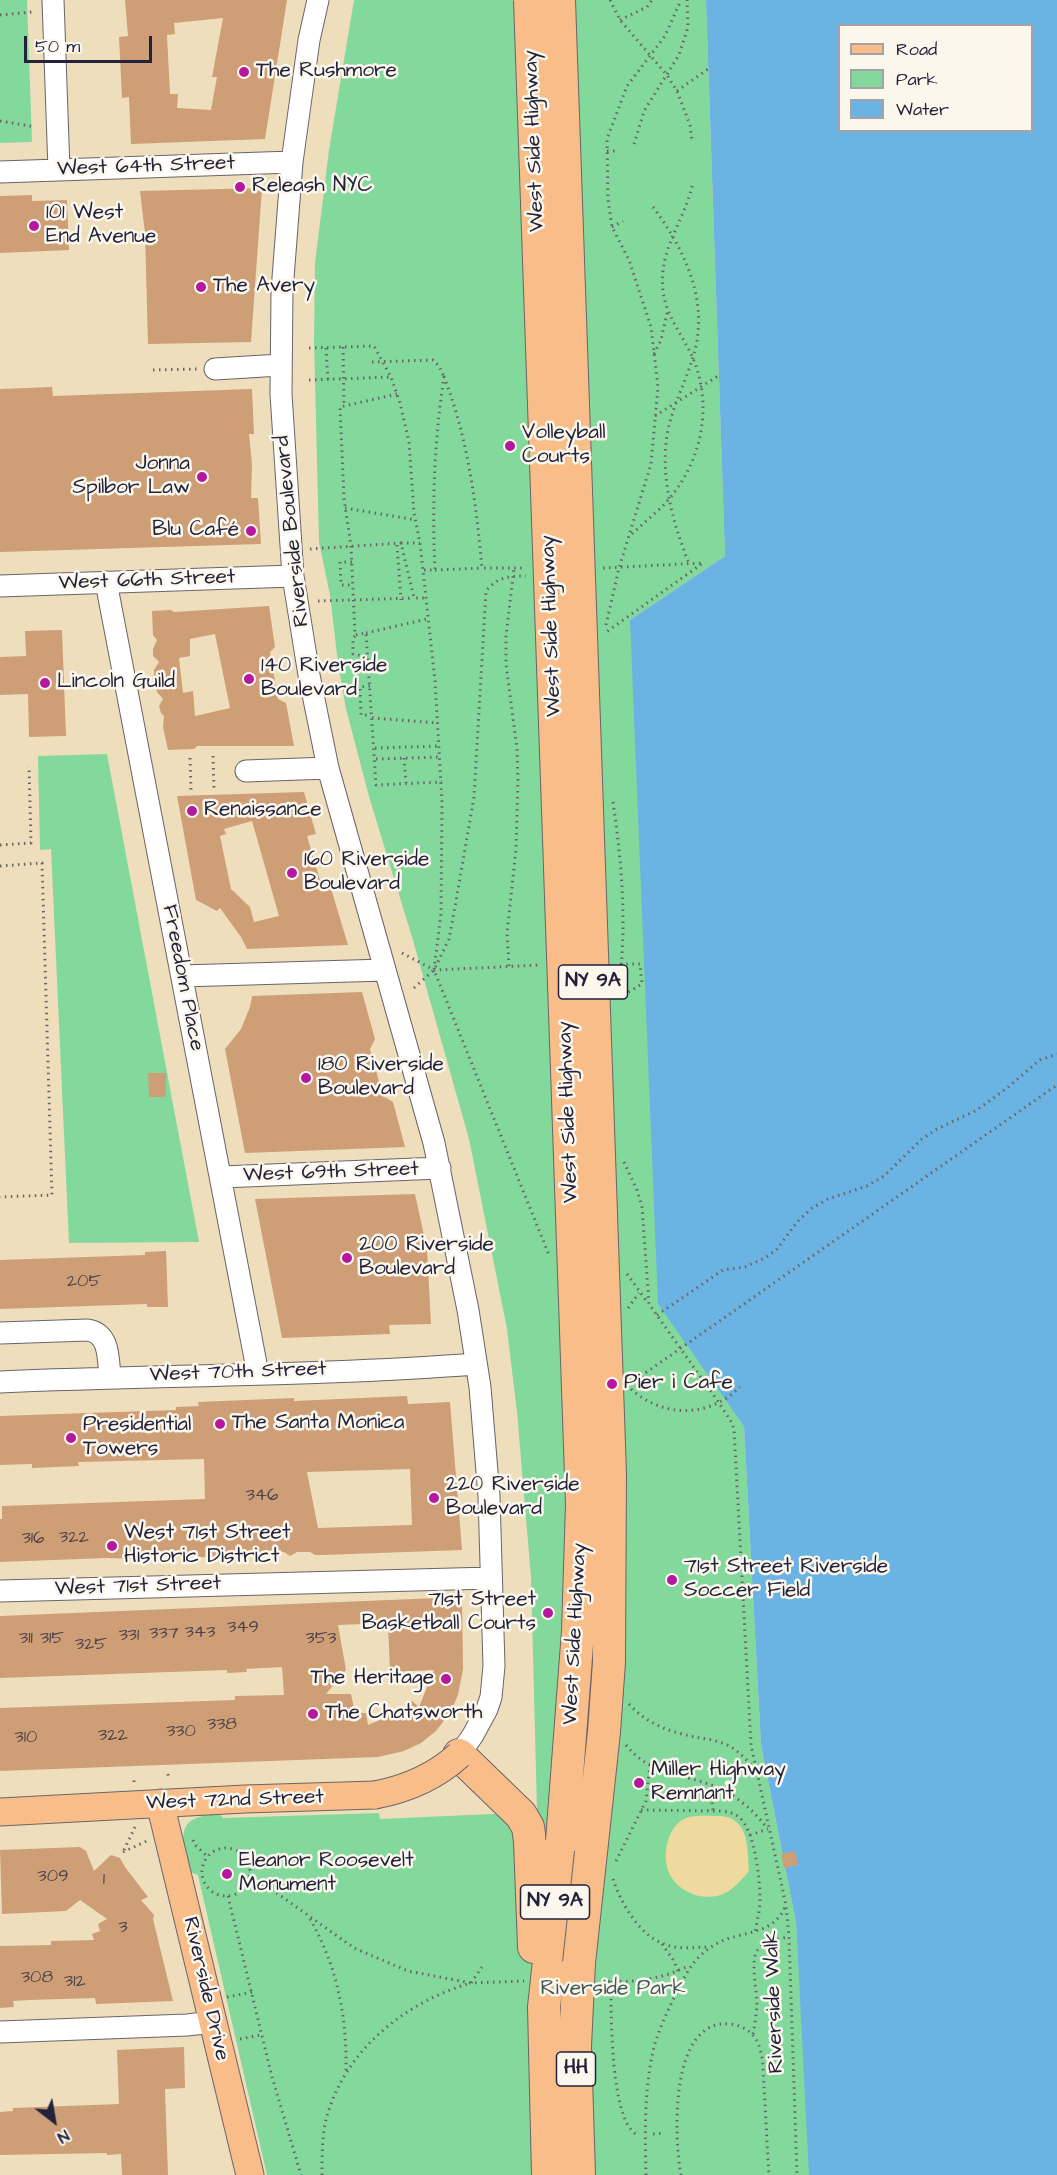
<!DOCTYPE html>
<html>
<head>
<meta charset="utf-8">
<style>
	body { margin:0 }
	#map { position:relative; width:1057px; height:2175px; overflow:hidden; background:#efdebc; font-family:"Architects Daughter",sans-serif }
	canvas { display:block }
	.legend { position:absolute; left:838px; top:24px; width:195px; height:108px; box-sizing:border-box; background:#fbf7ec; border:2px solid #a4a2a5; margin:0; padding:8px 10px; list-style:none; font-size:18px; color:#22223b }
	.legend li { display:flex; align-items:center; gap:12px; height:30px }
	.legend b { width:30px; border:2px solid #a4a2a5 }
	.north { position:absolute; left:24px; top:2091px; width:60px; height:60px; -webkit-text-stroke:4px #fbf7ec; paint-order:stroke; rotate:149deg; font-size:16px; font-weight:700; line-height:24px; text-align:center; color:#22223b }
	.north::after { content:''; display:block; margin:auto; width:21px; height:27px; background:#22223b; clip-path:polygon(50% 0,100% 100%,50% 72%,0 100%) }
	.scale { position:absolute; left:24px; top:36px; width:128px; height:27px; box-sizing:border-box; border:3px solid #22223b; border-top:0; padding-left:8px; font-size:18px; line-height:21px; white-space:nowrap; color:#22223b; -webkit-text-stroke:4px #fbf7ec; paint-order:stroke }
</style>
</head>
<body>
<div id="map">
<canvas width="1057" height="2175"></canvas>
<ul class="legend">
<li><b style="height:8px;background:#f8bd89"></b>Road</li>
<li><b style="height:16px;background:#83d99c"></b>Park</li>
<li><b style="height:16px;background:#6ab3e2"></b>Water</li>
</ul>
<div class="north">N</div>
<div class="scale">50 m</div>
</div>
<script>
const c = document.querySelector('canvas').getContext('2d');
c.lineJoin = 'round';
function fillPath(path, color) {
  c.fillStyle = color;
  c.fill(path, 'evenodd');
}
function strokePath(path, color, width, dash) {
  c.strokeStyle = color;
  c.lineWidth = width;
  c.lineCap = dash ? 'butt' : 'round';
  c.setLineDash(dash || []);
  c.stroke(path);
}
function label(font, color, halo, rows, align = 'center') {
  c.font = font + ' "Architects Daughter",sans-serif';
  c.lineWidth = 5;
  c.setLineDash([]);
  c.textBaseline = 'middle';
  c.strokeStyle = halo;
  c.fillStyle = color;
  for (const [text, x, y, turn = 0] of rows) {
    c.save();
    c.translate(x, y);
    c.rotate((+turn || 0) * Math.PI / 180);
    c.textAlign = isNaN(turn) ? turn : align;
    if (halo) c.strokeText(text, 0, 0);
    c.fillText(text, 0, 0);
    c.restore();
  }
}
const green = new Path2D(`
	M0,0H27L32,142L0,143Z
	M354,0H706L725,556L630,620L1057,1048L744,1426L761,1745L796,1922L810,2175H267L198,1875L190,1872C181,1836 174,1816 220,1814L223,1818L379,1813L380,1819L537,1812L531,1577L517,1412L507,1329L469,1139L412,937L370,800L346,709L338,663L330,595L319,542L314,341L315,263L329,150Z
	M107,754L199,1242L69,1243L51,849L40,850L38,756Z`);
const sand = new Path2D(`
	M722,1816C750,1820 747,1849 749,1871C743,1878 736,1886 729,1891C708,1904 679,1894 669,1873C661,1854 668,1823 689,1817C699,1815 712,1816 722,1816Z`);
const water = new Path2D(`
	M706,0H1057V2175H809L796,1922L761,1745L744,1426L658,1304L630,620L725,556ZM840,26H1032V130H840Z`);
const building = new Path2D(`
	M125,0H287L265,139L131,144L129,97L122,98L119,37L128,36ZM223,18L212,77H217L211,110L177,108L178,94H170L167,35L175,34L174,23Z
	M262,188L251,342L148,344L145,233L140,191Z
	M32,195V201L67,200L69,250L0,253V196Z
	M52,387L53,396L252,389L254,434H249L252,464L251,498H258L261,544L0,552V389Z
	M269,606L275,647L270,652L278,699L286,703L294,746H197L194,749L168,750L163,727L164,716L161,713L159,706L163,699L157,692L154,680V670L159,662L153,656V649L157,640L153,635L152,611L171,610L174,612ZM215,634L230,708L195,716L193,691L183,693L179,658L190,656V639Z
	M62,630L66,736L29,737L28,694L0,695V657L26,656L25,631Z
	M304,792L316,834L307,836L322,887L330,885L348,945L247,949L241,937L220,908L217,911L196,900L177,796ZM252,821L279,916L254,922L250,907L231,889L220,836L226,834L224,829Z
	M362,992L375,1039L370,1049L383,1096L393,1102L405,1147L245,1153L225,1049L241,1029L250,1007L252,996Z
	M148,1073H166V1097H149Z
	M415,1194L427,1249L431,1324L389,1325L390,1334L282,1338L255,1199Z
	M166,1251L168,1307H147V1304L0,1309V1260L145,1255V1252Z
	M407,1396L408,1404L450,1402L462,1550L323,1555H315L310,1552H297L290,1556L284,1552L247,1554L238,1557L231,1554L217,1555L211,1558L191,1556L184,1558L176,1556L149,1557L142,1559L107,1558L0,1562V1519H2V1506L205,1499L204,1459L78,1462L79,1466L32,1468V1464L0,1465V1416L176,1410V1407L199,1406L198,1402L294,1398V1401ZM410,1469L412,1525L318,1528L307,1472Z
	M462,1597L463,1669L458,1695L450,1713L436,1731L421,1743L404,1751L378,1757L0,1771V1708L235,1700V1696L284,1695L282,1667L246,1669L247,1672L227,1673V1670L0,1678V1616ZM388,1623L390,1672L434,1670L419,1707L412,1701L396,1713L368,1725L366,1713H355L351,1694H326L346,1670L338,1625Z
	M80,1847L86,1851L94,1871L111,1855L120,1858L125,1867L148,1897L141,1900L154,1915L153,1919L173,2001L96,2004L95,1998L30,2000L13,2001L14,2007L0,2008V1946L51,1945V1941L94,1940L92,1934L100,1931L98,1924L107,1919L80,1900L66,1911L2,1914L0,1850Z
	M795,1851L798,1865L784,1868L781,1854Z
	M184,2047L185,2088L165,2089L168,2175H122L121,2154L107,2155V2153L0,2155V2112L13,2111V2108L119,2104L117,2050Z`);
const path = new Path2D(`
	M610,0L620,20L667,75L677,91L690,125L692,141
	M0,15L32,12
	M620,20L647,7L652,0
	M677,91L708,69
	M0,121L35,127
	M634,144L644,111L679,55L688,27L687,0
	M607,151H618
	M653,207C686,251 711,305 692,360C684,386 668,416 666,443C662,485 674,525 689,564
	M612,227L623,221
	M343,347L344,406
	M309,348L374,346L391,377L400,403L409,442L414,513L420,543L435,681L442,802L441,914L434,970L549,1255
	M326,348L328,380
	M654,354L661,340L668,309
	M372,362L433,360L439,366L444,377
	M153,370L198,369
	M309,380L391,377
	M397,394L340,407L344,499L351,546L355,635L366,633L376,785L442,782
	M655,416L718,376
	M345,508L416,520
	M632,534C644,522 658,512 669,499C702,460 713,406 693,358C683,336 666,316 663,291C658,248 685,222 693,182
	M401,543H420
	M397,545L401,600
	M310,549L401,543L414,598H425
	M352,562H340L341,585H354
	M603,568L703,563L605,633
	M424,570H435C432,505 434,442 444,377C468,438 476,503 482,568H525
	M435,570L482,568
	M318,601L414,598
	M606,625L619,568L651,464L658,387L651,327L629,260L612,227L608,199L607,139L627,86L665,36L681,0
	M366,633L427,619
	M355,636L353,638V654L367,657
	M370,686L360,687L361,715H371
	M372,718L438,723
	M375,748L440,746
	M213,756L214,789
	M190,758L191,790
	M404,758L406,783
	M376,759L440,757
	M613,802C622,864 627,924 619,986
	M0,845L31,843L29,766
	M0,866L42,863L52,1195L0,1197
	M402,953L434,970L541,965
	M509,966L507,934L516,849L518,780L517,749L506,664V636L514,568
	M414,988L434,970L449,939L456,901L474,797L486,591C497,577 509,576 526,576
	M618,998L642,984L640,964H620
	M624,1162L637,1190L642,1206L649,1304L717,1400L732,1423L734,1429L751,1745L786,1905L789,1937L797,2175
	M627,1274L648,1303
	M628,1308L639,1293
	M657,1315L723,1270L745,1267L765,1258L777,1249L798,1221L812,1208L828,1199L867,1186L884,1176L922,1139L937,1129L977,1110L1007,1088L1040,1060L1057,1054
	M631,1383L1057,1085
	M631,1389C663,1418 709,1418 740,1387
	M629,1704C647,1724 670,1732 695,1737C707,1739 721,1741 731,1747C741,1753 748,1761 755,1770
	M626,1745C650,1776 689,1774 721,1789C739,1798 755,1812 767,1828
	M168,1774L169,1780
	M134,1782V1776
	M641,1810L722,1811C729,1812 734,1813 739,1817C755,1831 760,1879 760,1899C760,1910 757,1921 755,1932
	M713,1810L712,1801L714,1787
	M750,1835L768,1829
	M193,1840L195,1845L207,1856
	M202 1872a24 24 0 1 1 48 0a24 24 0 1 1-48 0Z
	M124,1850L135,1827
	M123,1852L147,1841
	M616,1861L646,1801L650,1765
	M613,1879C621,1903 639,1935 664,1944C678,1950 695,1947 710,1947
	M249,1881L274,1891L354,1948L408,1971L471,1983L524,1981
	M228,1896L272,2077L301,2175
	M310,1919C337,1966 347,2016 346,2071
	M662,1944L674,1961L678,1971
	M602,1981C633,1983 660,1980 688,1966
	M611,1981C611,2010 610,2119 636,2134
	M227,1997L252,1992
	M753,2034C755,2025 756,2015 757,2006C757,1991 751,1966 756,1953C761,1941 778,1939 789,1937
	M240,2039L261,2035
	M653,2134L665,2133
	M322,2175C322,2158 322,2140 325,2124C341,2053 404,2002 471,1983L482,1967
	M646,2175C645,2133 644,2088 654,2047C659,2029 668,2010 677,1992C687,1971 695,1956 716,1944C740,1930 772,1937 785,1907
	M681,2175C674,2138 669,2018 730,2024C742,2025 753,2032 758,2043C764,2057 763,2074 764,2088C766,2117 767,2146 769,2175`);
const minor = new Path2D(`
	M53,0L59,170
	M318,0L309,40L292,162L282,291L281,394L293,576L309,675L328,768L434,1143L468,1310L480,1387L489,1496L494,1666L491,1697L487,1709L473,1735L459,1755
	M0,172L292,162
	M215,369L280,365
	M106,582L258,1374
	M0,586L293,576
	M246,771L328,768
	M182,976L385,970
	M222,1177L440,1168
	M0,1333L88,1330C110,1334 108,1358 110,1377
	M0,1382C159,1375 318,1376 476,1364
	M0,1591L491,1578
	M0,2032L187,2025L213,2022`);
const major = new Path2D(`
	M160,1803L250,2175
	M0,1812L245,1799L375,1795`);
const highway = new Path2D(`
	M459,1755L521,1815L528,1827L530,1841L534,1947
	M579,1963L575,2046L579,2175
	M548,2175L544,2007L562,1841`);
const majorBridge = new Path2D(`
	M375,1795C407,1789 435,1777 459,1755`);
const highwayBridge = new Path2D(`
	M530,0L582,1504L578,1631L562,1841
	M559,0L610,1473L609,1662L604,1732L579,1963`);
const markers = [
	[244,72,6,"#b5179e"],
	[240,187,6,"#b5179e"],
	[34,226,6,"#b5179e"],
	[201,287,6,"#b5179e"],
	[510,446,6,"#b5179e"],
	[202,477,6,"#b5179e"],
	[251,531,6,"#b5179e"],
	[249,679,6,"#b5179e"],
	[45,683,6,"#b5179e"],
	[192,811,6,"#b5179e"],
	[292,873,6,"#b5179e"],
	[306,1078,6,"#b5179e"],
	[347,1258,6,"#b5179e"],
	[612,1384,6,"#b5179e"],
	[220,1424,6,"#b5179e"],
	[71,1438,6,"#b5179e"],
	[434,1498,6,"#b5179e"],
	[112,1546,6,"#b5179e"],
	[672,1580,6,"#b5179e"],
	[548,1613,6,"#b5179e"],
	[446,1679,6,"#b5179e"],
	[313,1714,6,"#b5179e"],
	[639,1783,6,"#b5179e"],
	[227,1874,6,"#b5179e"]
];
const numberNames = [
	["205",84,1282],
	["346",262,1496],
	["322",74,1538],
	["316",33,1539],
	["349",243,1628],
	["343",200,1633],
	["337",164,1634],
	["331",129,1636],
	["311",26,1639],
	["315",52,1639],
	["353",321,1639],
	["325",91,1645],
	["338",222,1725],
	["330",181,1732],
	["322",113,1736],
	["310",26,1738],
	["309",53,1877],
	["1",104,1880],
	["3",123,1928],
	["308",37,1978],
	["312",75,1982]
];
const shields = [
	[593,982,69],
	[555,1902,69],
	[576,2069,39]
];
const shieldNames = [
	["NY 9A",593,982],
	["NY 9A",555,1902],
	["HH",576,2069]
];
const poiNames = [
	["The Rushmore",256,72],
	["Releash NYC",252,187],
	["101 West",46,214],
	["End Avenue",46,238],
	["The Avery",213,287],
	["Volleyball",522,434],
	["Courts",522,458],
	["Jonna",190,465,"right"],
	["Spilbor Law",190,489,"right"],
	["Blu Café",239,531,"right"],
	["140 Riverside",261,667],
	["Boulevard",261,691],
	["Lincoln Guild",57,683],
	["Renaissance",204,811],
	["160 Riverside",304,861],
	["Boulevard",304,885],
	["180 Riverside",318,1066],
	["Boulevard",318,1090],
	["200 Riverside",359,1246],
	["Boulevard",359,1270],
	["Pier i Cafe",624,1384],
	["The Santa Monica",232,1424],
	["Presidential",83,1426],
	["Towers",83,1450],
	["220 Riverside",446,1486],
	["Boulevard",446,1510],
	["West 71st Street",124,1534],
	["Historic District",124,1558],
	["71st Street Riverside",684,1568],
	["Soccer Field",684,1592],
	["71st Street",536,1601,"right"],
	["Basketball Courts",536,1625,"right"],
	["The Heritage",434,1679,"right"],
	["The Chatsworth",325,1714],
	["Miller Highway",651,1771],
	["Remnant",651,1795],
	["Eleanor Roosevelt",239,1862],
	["Monument",239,1886]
];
const streetNames = [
	["West Side Highway",535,141,-92],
	["West 64th Street",146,167,-2],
	["Riverside Boulevard",293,531,-96],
	["West 66th Street",147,581,-2],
	["West Side Highway",552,626,-92],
	["Freedom Place",182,978,79],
	["West Side Highway",569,1112,-92],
	["West 69th Street",331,1173,-2],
	["West 70th Street",238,1373,-2],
	["West 71st Street",138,1587,-2],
	["West Side Highway",576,1634,-87],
	["West 72nd Street",235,1801,-2],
	["Riverside Drive",205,1989,77],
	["Riverside Walk",775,2002,-92]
];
const parkNames = [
	["Riverside Park",613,1990]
];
fillPath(green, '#83d99c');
fillPath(sand, '#eeda9e');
fillPath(water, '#6ab3e2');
fillPath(building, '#ce9f76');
strokePath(minor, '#6a6468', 23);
strokePath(major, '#6a6468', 29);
strokePath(highway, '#6a6468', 34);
strokePath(path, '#6a6468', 3, [1.5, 4.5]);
strokePath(minor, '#fff', 21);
strokePath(major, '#f8bd89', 27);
strokePath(highway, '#f8bd89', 32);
strokePath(majorBridge, '#6a6468', 29, []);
strokePath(highwayBridge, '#6a6468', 34, []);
strokePath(majorBridge, '#f8bd89', 27);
strokePath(highwayBridge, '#f8bd89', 32);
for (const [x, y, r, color] of markers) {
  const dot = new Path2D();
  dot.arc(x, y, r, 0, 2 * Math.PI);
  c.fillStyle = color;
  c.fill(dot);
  strokePath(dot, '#fbf7ec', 2);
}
label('18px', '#4d414a', null, numberNames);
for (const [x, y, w] of shields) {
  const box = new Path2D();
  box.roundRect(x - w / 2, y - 17, w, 34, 4.5);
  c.fillStyle = '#fbf7ec';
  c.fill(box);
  strokePath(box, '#22223b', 1.5);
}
label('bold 20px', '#22223b', null, shieldNames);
label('21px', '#22223b', '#fbf7ec', poiNames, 'left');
label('21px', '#22223b', '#fbf7ec', streetNames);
label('21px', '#3f5958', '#fbf7ec', parkNames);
</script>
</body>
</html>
